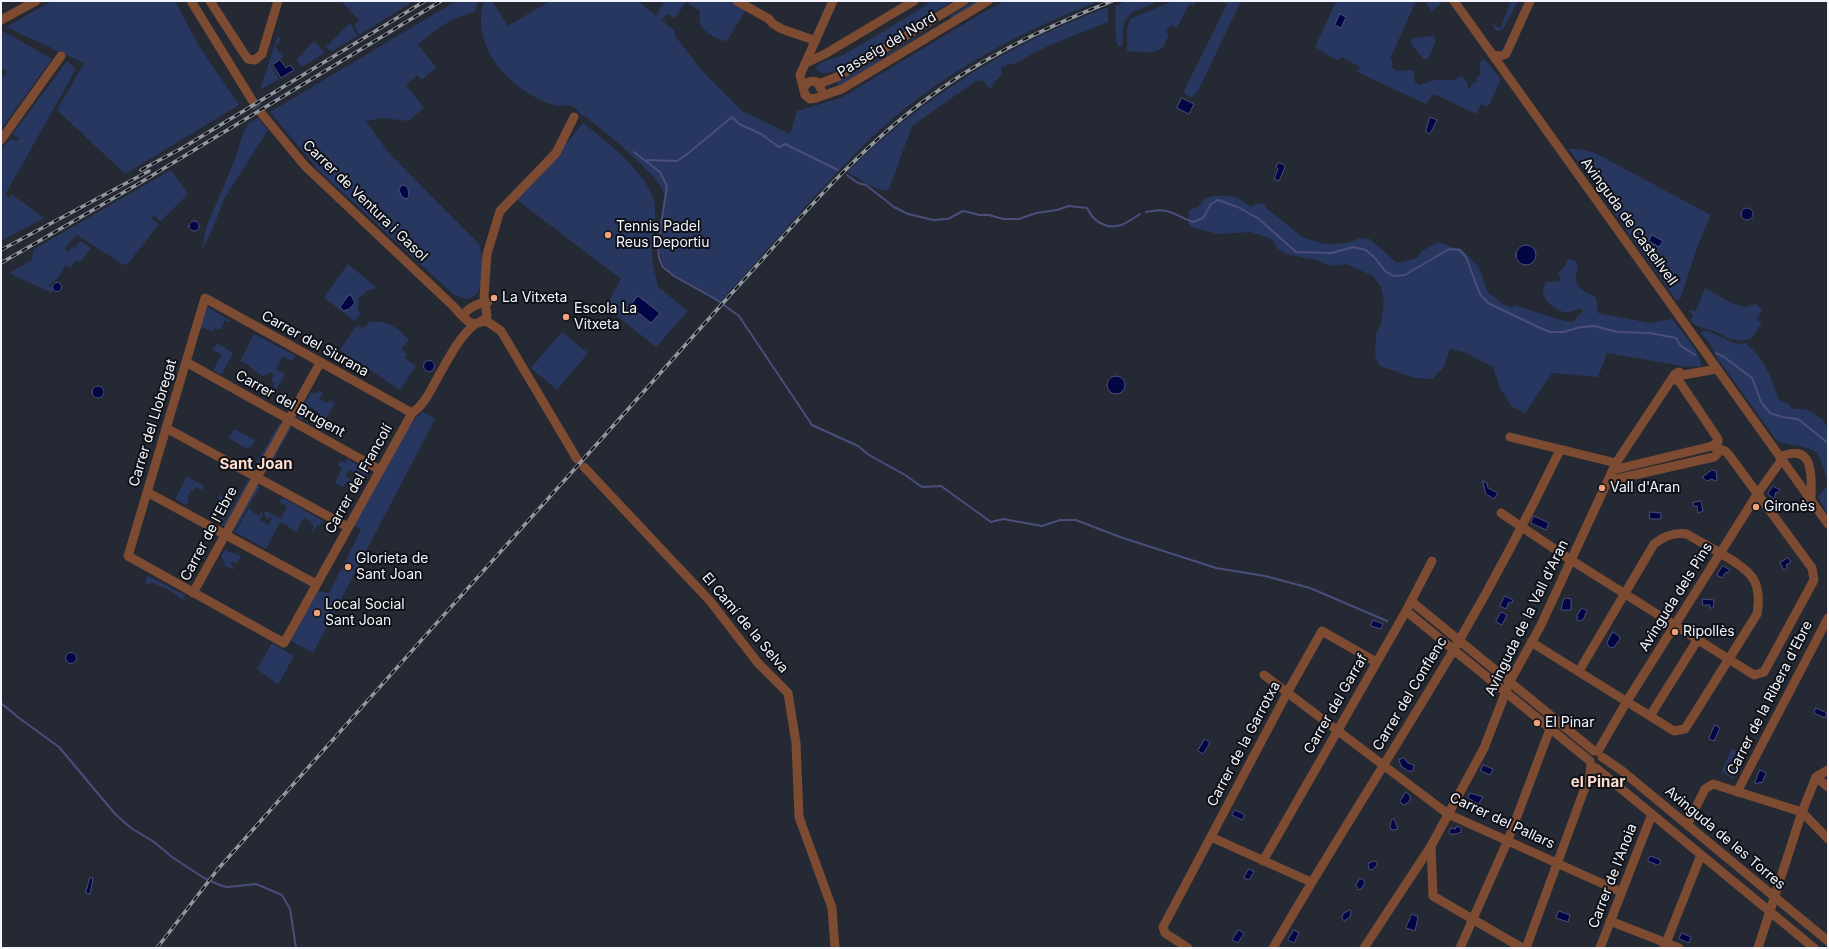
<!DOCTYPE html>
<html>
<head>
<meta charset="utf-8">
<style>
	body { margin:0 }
	#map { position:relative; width:1829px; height:949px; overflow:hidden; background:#242933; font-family:Inter,sans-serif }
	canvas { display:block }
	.frame { position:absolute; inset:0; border:2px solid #f2f5fd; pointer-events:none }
</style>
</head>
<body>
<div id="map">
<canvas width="1829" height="949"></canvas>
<div class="frame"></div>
</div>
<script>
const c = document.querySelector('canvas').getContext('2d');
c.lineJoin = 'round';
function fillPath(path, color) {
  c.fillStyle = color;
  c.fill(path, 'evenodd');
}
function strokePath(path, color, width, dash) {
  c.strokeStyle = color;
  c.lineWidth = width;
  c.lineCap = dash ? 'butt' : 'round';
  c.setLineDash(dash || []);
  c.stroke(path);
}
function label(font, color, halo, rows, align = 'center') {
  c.font = font + ' Inter,sans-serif';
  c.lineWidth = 4;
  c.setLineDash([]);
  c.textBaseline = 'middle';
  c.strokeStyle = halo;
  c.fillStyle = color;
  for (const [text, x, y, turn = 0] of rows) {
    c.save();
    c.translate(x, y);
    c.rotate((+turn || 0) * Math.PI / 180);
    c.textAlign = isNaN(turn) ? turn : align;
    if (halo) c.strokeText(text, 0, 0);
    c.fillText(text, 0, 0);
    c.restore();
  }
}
const green = new Path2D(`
	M52,1H175L199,46L239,105L125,174L57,110L84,63L6,27Z
	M341,1H414L331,52L326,47L350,23L357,35L359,34L354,25L359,20Z
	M456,1H478L475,12C451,17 436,29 418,45L436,67L422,80L417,75L406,85L424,108L408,121L382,118L366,121L387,151L479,244C485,264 487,314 453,294L319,171L270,112Z
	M484,1H492L508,26L550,1H638L656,16L664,1H751L727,41C719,41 703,32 700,24C699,20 700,15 700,11L686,2L675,18L666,14L662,20L675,31V36L703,72L742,111L790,134L797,111L841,98L982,13L1005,1H1100C1009,35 919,86 852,157C806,204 764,254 720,302C714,299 709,294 702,291C690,284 675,280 667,269C647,242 675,209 661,187C653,174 627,150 614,140C604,131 593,122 581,114C578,112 575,108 572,106C566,104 559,107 554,105C512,92 469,48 484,1Z
	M932,1H953L841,68C833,71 819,79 816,66C822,61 837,58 845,54C874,37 903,20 932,1Z
	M974,1H981L952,18L950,16Z
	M1127,1H1159L1131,13L1124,22L1122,46H1118L1116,41L1115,6Z
	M1173,1H1197L1193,6L1189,4L1177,28L1171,25L1166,32L1169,34C1167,38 1166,43 1163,47C1156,55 1137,52 1127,51V28L1130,19Z
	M1218,1H1245L1240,3L1198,91L1191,98L1186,95L1184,91L1227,4Z
	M1336,1H1416L1390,59L1392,60V67L1396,71L1413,70L1415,82L1420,85L1434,80H1454L1462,76L1468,84L1467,87L1470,88L1472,84L1478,81L1476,78L1481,74L1479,70L1481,67L1479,63L1484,59L1501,79L1488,107L1481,104L1476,114L1434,94L1426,104L1357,72L1360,67L1341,57L1338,61L1315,47Z
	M1425,1H1443L1432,12Z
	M1511,1H1518L1503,29L1496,31L1490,21L1500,29Z
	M1108,7V22C1078,34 1046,45 1018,62C1012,65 1005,64 1001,68L1002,74L993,84L991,90L982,80L976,81L912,126L889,189L886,191L873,187L847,172C922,97 1009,44 1108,7Z
	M939,24L847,81L838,85L837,82Z
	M1,30L52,59L1,129V78L7,72L1,67Z
	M278,35L281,40L275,46L283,57L271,65L279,79L260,90Z
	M1433,36L1436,40L1428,59H1423L1411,43L1413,38Z
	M314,41L325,53L302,67L296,60Z
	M67,61L76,69L5,195L10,198L11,194L44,218L1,241V148L11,139L17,141L19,138L13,135L14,132Z
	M258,118L268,130L224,199L213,228L202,250L206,228L235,159L243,134L249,123Z
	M583,123C604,139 652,177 655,205C656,221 652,237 652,254C652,264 656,276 658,287L688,311L656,347L606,307L621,279L516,199L544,171Z
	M1569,149H1580L1595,153L1711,215L1698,245L1680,300H1676L1673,296Z
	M171,170L188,194L161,221L153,215L152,219L159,224L127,265L122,264L77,235L65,247L67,252L72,246L75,248L80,241L91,248L80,262L76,260L70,268L65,265L58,278L49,285L53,289L52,293L9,273L32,260L33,250Z
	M1229,196L1237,198L1251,207L1258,203L1267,205L1265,207L1302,237L1324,244H1334L1351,242L1359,238L1370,239L1397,263L1417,258L1422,251L1439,242L1454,248H1460L1478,266L1488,292L1504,305L1512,308L1514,305L1561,320L1572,322L1583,311L1579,309C1574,310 1570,313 1564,312C1551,309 1537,295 1546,282L1559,281L1561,279L1558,272L1564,267L1568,260L1570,259L1576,261C1579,266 1577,269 1576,274C1573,288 1586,292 1596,297L1598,313L1650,323L1672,319C1679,329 1702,354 1701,366L1688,367L1607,353L1598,377L1552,373L1525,413L1512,407L1500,388L1493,367L1464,352L1450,349L1444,367L1432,379L1415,378L1380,366L1375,356L1376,334L1381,323L1384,301L1381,287L1373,276L1346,264L1330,266L1317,260L1286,254L1278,249L1272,239L1251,232L1218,234L1190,227L1188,223L1189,210C1202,207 1198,204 1207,198C1212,195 1223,196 1229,196Z
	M348,264L377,288L367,291L359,298L358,309L361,314L354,321L324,297Z
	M1705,288L1731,303L1744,307L1756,304L1762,309L1757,320L1761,322V324L1752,338L1741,341L1727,338L1717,332L1697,326L1690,321L1693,316L1689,310L1696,311Z
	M207,307L231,321L229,322L225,320L220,330L215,328L213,331L200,327Z
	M370,322C388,320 398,328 409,340L401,349L407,354L405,358L416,366L400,390L341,351V348L357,325L362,329Z
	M1708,331L1737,344L1749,343L1747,345C1766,360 1771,378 1779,400L1788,403L1792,409H1805L1813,413L1823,420L1828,429V482C1824,473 1823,463 1818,455C1813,445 1788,446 1777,441L1717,358L1711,345L1700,332Z
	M562,332L588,353L557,390L531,368Z
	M254,334L296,356L292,361L283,356L276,369L285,374L277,389L273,387L275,383L271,381L274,375L271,372L263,376L251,368V366L240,361Z
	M217,343L233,353L221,375L213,370L222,355L213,350Z
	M319,390L323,393L319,399L328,403L330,401L335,403L320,429L313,425L318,412L310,407L302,420L297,417L311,392L315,394Z
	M423,412L435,419L313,653L290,640L318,591L329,593L361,530L353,524C369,495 398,429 423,412Z
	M280,423L291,428L265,474L253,468Z
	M234,429L255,440L251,447L245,448L229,438Z
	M347,459L369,471L365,479L362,478V474L356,470L355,473L349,470L345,477L361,485L360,487L346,482L343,487L335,483L342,468L338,466L340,461L345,463Z
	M187,476L204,486L202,490L196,487L193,491L191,490L187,498L189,500L186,505L175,499Z
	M248,480L260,487L233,532L222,526Z
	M1828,485V515L1818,497Z
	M220,495L234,501L222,523L219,521L225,511L223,502L218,499Z
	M283,498L323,521L320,526L318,525L313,532L311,531L314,526L311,524L312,522L304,518L296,532L288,527L287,524L286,525L280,522L266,549L235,532L249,508L253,512L259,516L261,512L263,513L260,520L268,525L272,518L269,517L267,520L264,513L266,511L281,519L287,506L278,502Z
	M225,550L241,556L237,563L232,561L231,565L234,567L233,570L224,565L225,562L222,561L223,558L221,556Z
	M148,576L185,595L183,600L169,590L151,582L148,585L145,582Z
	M272,643L294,656L278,685L257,669Z
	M1732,749L1745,756L1733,778L1721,772Z`);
const water = new Path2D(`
	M1340,14L1346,17L1341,28L1335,25Z
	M280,60L286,68L290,65L294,70L281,78L273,65Z
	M1182,98L1194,104L1189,114L1177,108Z
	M1430,117L1437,120L1430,134L1426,132Z
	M1279,163L1283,164L1285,167L1279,181L1274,179L1278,169L1276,167Z
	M402,185C409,185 408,191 409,196L407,199L402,197L399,190Z
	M1741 214a6 6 0 1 1 12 0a6 6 0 1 1-12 0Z
	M189 226a5 5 0 1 1 10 0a5 5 0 1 1-10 0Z
	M1652,235L1663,241L1659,247L1649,241Z
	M1516 255a10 10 0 1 1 20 0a10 10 0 1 1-20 0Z
	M52.5 287a4.5 4.5 0 1 1 9 0a4.5 4.5 0 1 1-9 0Z
	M351,295L355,303L349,309L343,311L340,307L348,296Z
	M638,296L660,313L651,323L630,306Z
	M423.5 366a5.5 5.5 0 1 1 11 0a5.5 5.5 0 1 1-11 0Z
	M1107 385a9 9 0 1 1 18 0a9 9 0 1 1-18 0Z
	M92 392a6 6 0 1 1 12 0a6 6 0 1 1-12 0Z
	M1712,470L1716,471L1717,480L1715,481L1712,479L1707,481L1704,479L1703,477Z
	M1483,481L1487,483L1488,488L1498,493L1494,499L1486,494Z
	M1773,486L1780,490L1778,493L1776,492L1774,499L1768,494Z
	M1701,501L1703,511L1698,513L1697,506L1694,507L1693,503Z
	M1650,512L1661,513V519H1650Z
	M1534,516L1549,523L1546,530L1531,523Z
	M1788,558L1791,562L1786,565L1787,568L1784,570L1780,563Z
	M1723,566L1730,570L1728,573L1726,572L1722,578L1717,575Z
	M1505,596L1513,600L1512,603L1509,602L1506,609L1500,606Z
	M1566,598L1571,599V610H1561L1563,601Z
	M1703,599L1714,600L1713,608H1710V605H1703Z
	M1582,608L1587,611L1583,620L1577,621L1576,619L1578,618L1577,616Z
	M1501,612L1507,615L1502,625L1496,622Z
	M1373,620L1383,624L1381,629L1371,626Z
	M1613,632L1619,636L1620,639L1614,647L1610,648L1607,643Z
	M65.5 658a5.5 5.5 0 1 1 11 0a5.5 5.5 0 1 1-11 0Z
	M1816,708L1827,713L1825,718L1814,713Z
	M1715,725L1720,728L1714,741L1709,739Z
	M1205,739L1210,743L1203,754L1198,751Z
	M1404,758L1408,763L1414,765L1413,771H1408L1401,766L1399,760Z
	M1483,765L1493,769L1490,775L1481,771Z
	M1760,770L1766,773L1762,783L1759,782L1758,784L1755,783Z
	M1406,792L1410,796V801L1404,805L1400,802Z
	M1470,793L1483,797L1478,804L1468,798Z
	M1235,810L1245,815L1242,820L1232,815Z
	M1394,819L1398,829L1392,830L1390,827L1391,821Z
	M1457,826L1461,828V832L1456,834H1450L1449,832L1451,828L1455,829Z
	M1650,856L1659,859L1661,863L1657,865L1648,861Z
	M1374,861L1377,862V865L1372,870L1369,869L1368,864Z
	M1249,869L1254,872L1249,880L1244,878Z
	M90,878H93L90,894L86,893Z
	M1360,879H1363L1365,882L1362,888L1358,890L1356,885Z
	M1350,910L1351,912L1350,917L1344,921L1342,918L1343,914Z
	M1559,911L1570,915L1568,922L1556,918Z
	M1412,914L1418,917L1415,931L1406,928Z
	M1239,930L1244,933L1238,943L1232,940Z
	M1294,930L1299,933L1294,943L1288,940Z
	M1682,933L1691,937L1689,943L1679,939Z`);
const stream = new Path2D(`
	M634,152L660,172L667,186L658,245L659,258L663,267L674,276L717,300L739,316L812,425L858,446L869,455L905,475L922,487L941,486L991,522L1003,519L1042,526L1060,520H1076L1120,537L1216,568L1265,576L1310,588L1387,621
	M647,160L677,161L686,155L732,117L739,124L761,134L779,147L785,144L789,146L838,170
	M847,175L858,183L866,185L894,207L908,214L933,220L948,219L963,211L980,215H989L1003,219H1019L1036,213L1057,210L1069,206L1087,208C1093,221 1106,230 1121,225C1127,223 1134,218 1140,214
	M1146,212C1170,207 1172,214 1193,222L1203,218L1211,204L1218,200L1238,207L1259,219L1296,252L1332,253L1353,247L1366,250L1376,259L1385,271L1393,276L1405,275L1449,249L1460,250L1466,257L1480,294L1488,303L1536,326L1550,332H1563L1581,327L1595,326L1617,332L1650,333L1676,338L1681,346L1695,355
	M1716,353L1724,357L1752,378L1761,402L1770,413L1782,417L1798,419L1828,443
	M1,703L19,718L59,747L116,815L131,828L154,842L172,857L204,878L222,886L228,887L256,884L282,895L290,909L296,948`);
const minorTunnel = new Path2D(`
	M252,100L262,114`);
const minor = new Path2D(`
	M191,1L252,100
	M210,1L243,52L248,59L255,60L262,54L278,1
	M737,1L769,19C774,30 804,35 815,41
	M833,1L800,75L805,95L810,99L816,98L842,89L988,1
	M1454,1L1828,524
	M1,20L36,1
	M1493,55L1500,56L1506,54L1530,1
	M806,63L825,54L914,1
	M819,84L839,76L964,1
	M804,88C806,82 811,80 817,82L821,89
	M262,114L305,166L451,304C462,314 472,335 487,316L484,296L487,254L500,211L556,153L574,117
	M1,140L61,56
	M464,317C464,309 481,302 488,302
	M481,321L488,322L501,331L577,459
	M186,362L380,470
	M1683,375L1717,369
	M412,413L205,298L128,556L284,643L412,413C425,404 430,391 438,377C448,359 459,337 475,324
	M166,428L348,527
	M1510,437L1616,463
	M584,467L710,601L758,663L788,693L796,743L799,817L832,908L835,948
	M1613,470L1712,446L1718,442V439L1679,381L1675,380L1674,377
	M1608,481L1714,457L1718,453L1716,448
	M147,492L316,584
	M1501,513L1571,560L1754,675L1764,672L1814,580L1812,568L1729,455L1725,451L1712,446
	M193,593L320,363
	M1411,601L1594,751
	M1406,611L1590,761
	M1531,642L1674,731L1685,729L1757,614C1759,603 1759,590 1754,580C1744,563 1704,545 1687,534C1674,532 1664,536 1654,544L1579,671
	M1264,675L1448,814L1621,892
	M1650,716L1698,639
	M1598,751L1627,701L1758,493L1785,455C1816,445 1811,482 1811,500
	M1602,757L1621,770L1828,941
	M1596,768L1814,948
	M1816,777L1828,787
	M1737,792L1828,618
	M1802,812L1828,839
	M1687,825L1705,789L1713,784L1802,812
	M1211,837L1311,882
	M1263,861L1406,611L1432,561
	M1610,921L1679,948
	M1188,948L1165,933L1163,927L1287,693L1322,631L1376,662
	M1273,948C1333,844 1399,743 1460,639C1496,577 1529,514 1560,450
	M1364,948L1431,846
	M1460,948L1508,840L1550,729
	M1522,948L1433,896L1431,846L1484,748L1510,681L1540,627L1616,463L1675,374L1679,372L1683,375
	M1526,948L1590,774L1591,764
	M1600,948L1652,814
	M1664,948L1701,855
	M1758,948L1802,812L1816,777L1828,770`);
const rail = new Path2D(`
	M141,170L184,147L425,1
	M1,250L149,171
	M1,263L138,184L441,1
	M157,948L218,869C347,724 475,579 605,435C657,377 709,318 761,261C813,203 865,144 928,98C984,56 1048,26 1112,1`);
const markers = [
	[608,235,4,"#f0a279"],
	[494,298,4,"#f0a279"],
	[566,317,4,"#f0a279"],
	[1602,488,4,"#f0a279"],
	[1756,507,4,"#f0a279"],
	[348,567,4,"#f0a279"],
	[317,613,4,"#f0a279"],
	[1675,632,4,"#f0a279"],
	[1537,723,4,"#f0a279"]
];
const streetNames = [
	["Passeig del Nord",887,45,-31],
	["Carrer de Ventura i Gasol",365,201,44],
	["Avinguda de Castellvell",1629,222,54],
	["Carrer del Siurana",315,344,29],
	["Carrer del Brugent",290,404,29],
	["Carrer del Llobregat",153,423,-73],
	["Carrer del Francolí",359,479,-61],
	["Carrer de l'Ebre",209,534,-62],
	["Avinguda dels Pins",1676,597,-58],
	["Avinguda de la Vall d'Aran",1527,618,-64],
	["El Camí de la Selva",745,623,50],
	["Carrer del Conflenc",1410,694,-59],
	["Carrer de la Ribera d'Ebre",1770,698,-63],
	["Carrer del Garraf",1336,704,-60],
	["Carrer de la Garrotxa",1244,744,-62],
	["Carrer del Pallars",1502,821,25],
	["Avinguda de les Torres",1725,838,40],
	["Carrer de l'Anoia",1613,876,-69]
];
const poiNames = [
	["Tennis Padel",616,227],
	["Reus Deportiu",616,243],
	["La Vitxeta",502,298],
	["Escola La",574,309],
	["Vitxeta",574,325],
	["Vall d'Aran",1610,488],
	["Gironès",1764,507],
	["Glorieta de",356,559],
	["Sant Joan",356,575],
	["Local Social",325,605],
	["Sant Joan",325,621],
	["Ripollès",1683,632],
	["El Pinar",1545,723]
];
const neighbourhoodNames = [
	["Sant Joan",256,464],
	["el Pinar",1598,782]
];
fillPath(green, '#28375f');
fillPath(water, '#030645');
strokePath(water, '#4b4e7c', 1);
strokePath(stream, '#4b4e7c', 2);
strokePath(minorTunnel, '#434851', 9, [9, 4.5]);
strokePath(minor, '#7c4b31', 9);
strokePath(rail, '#9397a0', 3.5);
strokePath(rail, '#0f1116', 2, [6]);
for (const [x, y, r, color] of markers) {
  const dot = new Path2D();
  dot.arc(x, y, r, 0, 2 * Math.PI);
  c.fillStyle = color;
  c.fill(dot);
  strokePath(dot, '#0f1116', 1.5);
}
label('14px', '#f2f5fd', '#0f1116', streetNames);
label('14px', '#f2f5fd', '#0f1116', poiNames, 'left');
label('bold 15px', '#fcddce', '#0f1116', neighbourhoodNames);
</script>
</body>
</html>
